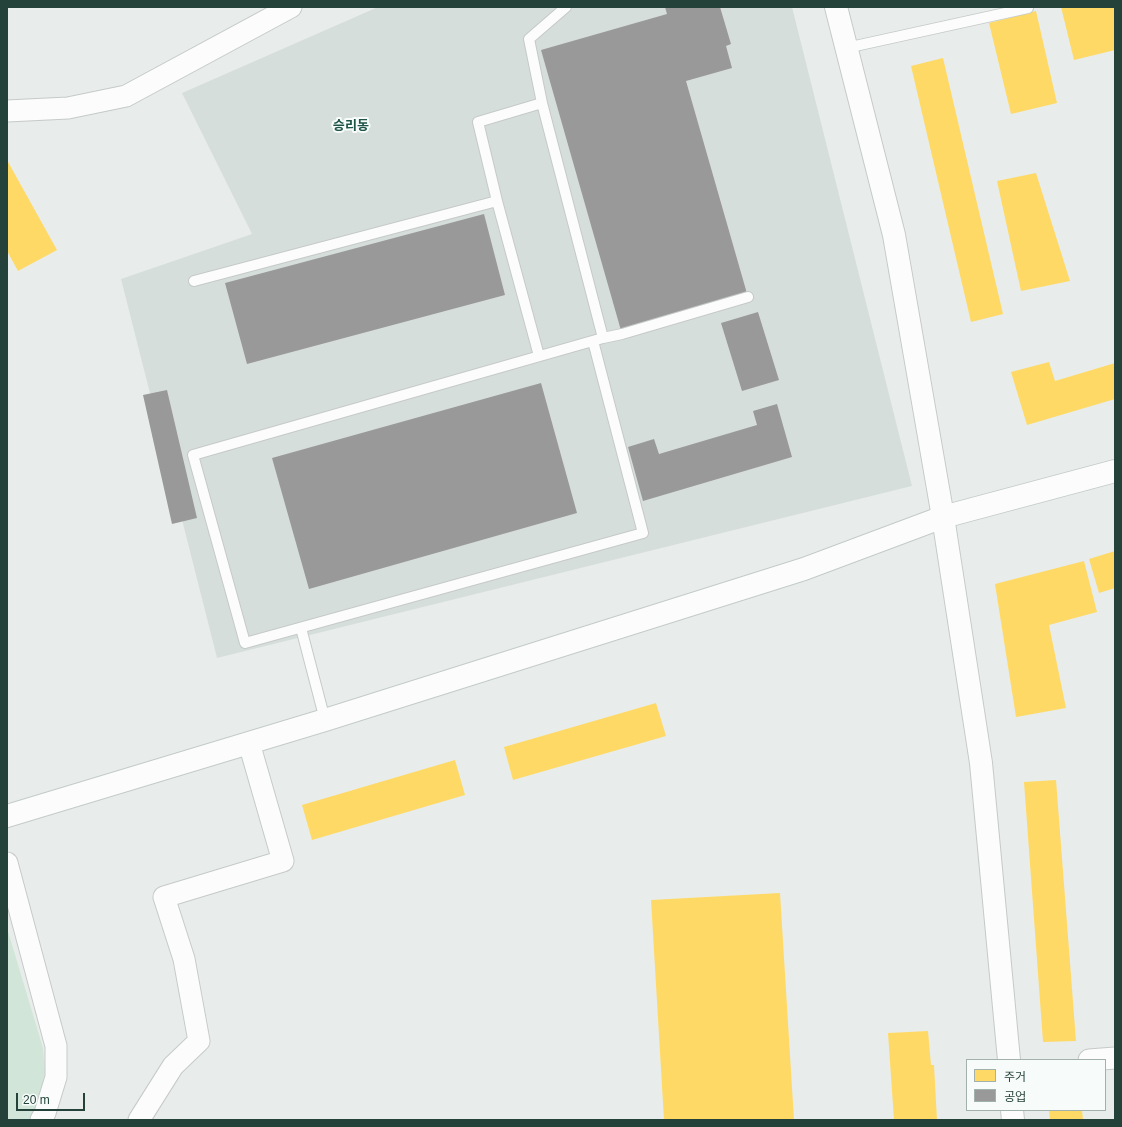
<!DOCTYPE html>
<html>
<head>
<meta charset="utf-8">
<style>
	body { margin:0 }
	#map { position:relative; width:1122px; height:1127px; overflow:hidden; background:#e8edeb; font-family:Helvetica,"Noto Sans KR",sans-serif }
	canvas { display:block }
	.frame { position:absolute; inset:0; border:8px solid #24423a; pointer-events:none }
	.legend { position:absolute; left:966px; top:1059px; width:140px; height:52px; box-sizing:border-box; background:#f7fbf9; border:1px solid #a3b1ad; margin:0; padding:5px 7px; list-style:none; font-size:12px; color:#24423a }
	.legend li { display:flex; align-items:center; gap:8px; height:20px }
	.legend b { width:20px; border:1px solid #a3b1ad }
	.scale { position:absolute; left:16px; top:1093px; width:69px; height:18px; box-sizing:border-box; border:2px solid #24423a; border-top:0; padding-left:5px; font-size:12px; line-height:14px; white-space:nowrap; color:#24423a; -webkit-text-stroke:3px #f7fbf9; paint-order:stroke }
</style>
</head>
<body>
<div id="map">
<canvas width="1122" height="1127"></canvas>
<div class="frame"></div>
<ul class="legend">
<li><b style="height:11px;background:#ffd966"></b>주거</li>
<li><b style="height:11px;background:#999"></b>공업</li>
</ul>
<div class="scale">20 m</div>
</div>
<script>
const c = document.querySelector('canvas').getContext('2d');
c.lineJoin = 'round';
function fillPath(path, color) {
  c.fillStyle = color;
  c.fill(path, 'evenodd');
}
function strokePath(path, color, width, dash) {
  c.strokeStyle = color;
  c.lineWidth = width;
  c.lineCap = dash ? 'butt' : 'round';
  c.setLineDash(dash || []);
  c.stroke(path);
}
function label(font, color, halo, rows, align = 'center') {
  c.font = font + ' Helvetica,"Noto Sans KR",sans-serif';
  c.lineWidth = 4;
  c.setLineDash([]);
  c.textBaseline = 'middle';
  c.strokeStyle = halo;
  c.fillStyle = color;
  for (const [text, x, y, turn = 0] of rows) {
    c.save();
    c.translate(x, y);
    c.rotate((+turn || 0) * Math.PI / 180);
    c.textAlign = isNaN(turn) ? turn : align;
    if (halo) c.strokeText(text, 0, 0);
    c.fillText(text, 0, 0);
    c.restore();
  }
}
const built = new Path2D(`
	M378,7H792L912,486L217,658L121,279L252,234L182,93Z`);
const green = new Path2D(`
	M7,928L43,1048L45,1072L37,1109L30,1120H7Z`);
const homes = new Path2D(`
	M1061,7H1115V50L1074,60Z
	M1036,11L1057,103L1011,114L989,23Z
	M943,58L1003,314L971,322L911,66Z
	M7,160L57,250L18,271L7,251Z
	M1036,173L1070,281L1021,291L997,181Z
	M1049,362L1055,381L1115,363V399L1027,425L1011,372Z
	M1115,551V588L1099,593L1089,559Z
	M1084,561L1097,612L1049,625L1066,708L1016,717L995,584Z
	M656,703L666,736L513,780L504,747Z
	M455,760L465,795L312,840L302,805Z
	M1056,780L1076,1041L1043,1042L1024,782Z
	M780,893L794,1120H664L651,900Z
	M928,1031L931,1065H934L937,1120H894L888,1033Z
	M1049,1110H1082L1083,1120H1050Z`);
const industry = new Path2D(`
	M665,7H720L731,44L726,46L732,68L686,81L748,297L622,334L541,50L667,14Z
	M484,214L505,295L247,364L225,283Z
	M758,312L779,380L742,391L721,323Z
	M541,383L577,513L309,589L272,458Z
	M167,390L197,518L172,524L143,395Z
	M777,404L792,457L643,501L628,447L654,439L659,454L757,425L753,411Z`);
const service = new Path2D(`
	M846,48L1028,8
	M542,103L603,338
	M497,201L539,356
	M194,281L497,201L478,122L542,103L529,39L566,7
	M593,341L643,533L245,643L193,455L603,338L622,334L748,297
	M301,628L325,720`);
const minor = new Path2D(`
	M7,111L68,108L126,96L291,7
	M7,863L56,1046V1077L45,1113L41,1120
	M1089,1060L1115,1058
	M139,1120L173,1066L199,1041L184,959L164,897L283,861L249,743`);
const tertiary = new Path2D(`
	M836,7L894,235L943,517L981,763L1009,1060
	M1012,1110L1013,1120`);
const secondary = new Path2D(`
	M7,816L325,720L804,569L943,517L1115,471`);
const quarterNames = [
	["승리동",351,126]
];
fillPath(built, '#d6dedb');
fillPath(green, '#d1e6d8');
fillPath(homes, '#ffd966');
fillPath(industry, '#999');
strokePath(service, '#c5cac8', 12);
strokePath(minor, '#c5cac8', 23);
strokePath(tertiary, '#c5cac8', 24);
strokePath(secondary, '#c3cbc8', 24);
strokePath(service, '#fcfcfc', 10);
strokePath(minor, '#fcfcfc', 21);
strokePath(tertiary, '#fcfcfc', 22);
strokePath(secondary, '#fcfcfc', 22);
label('bold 13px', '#1f5548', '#f7fbf9', quarterNames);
</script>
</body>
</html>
